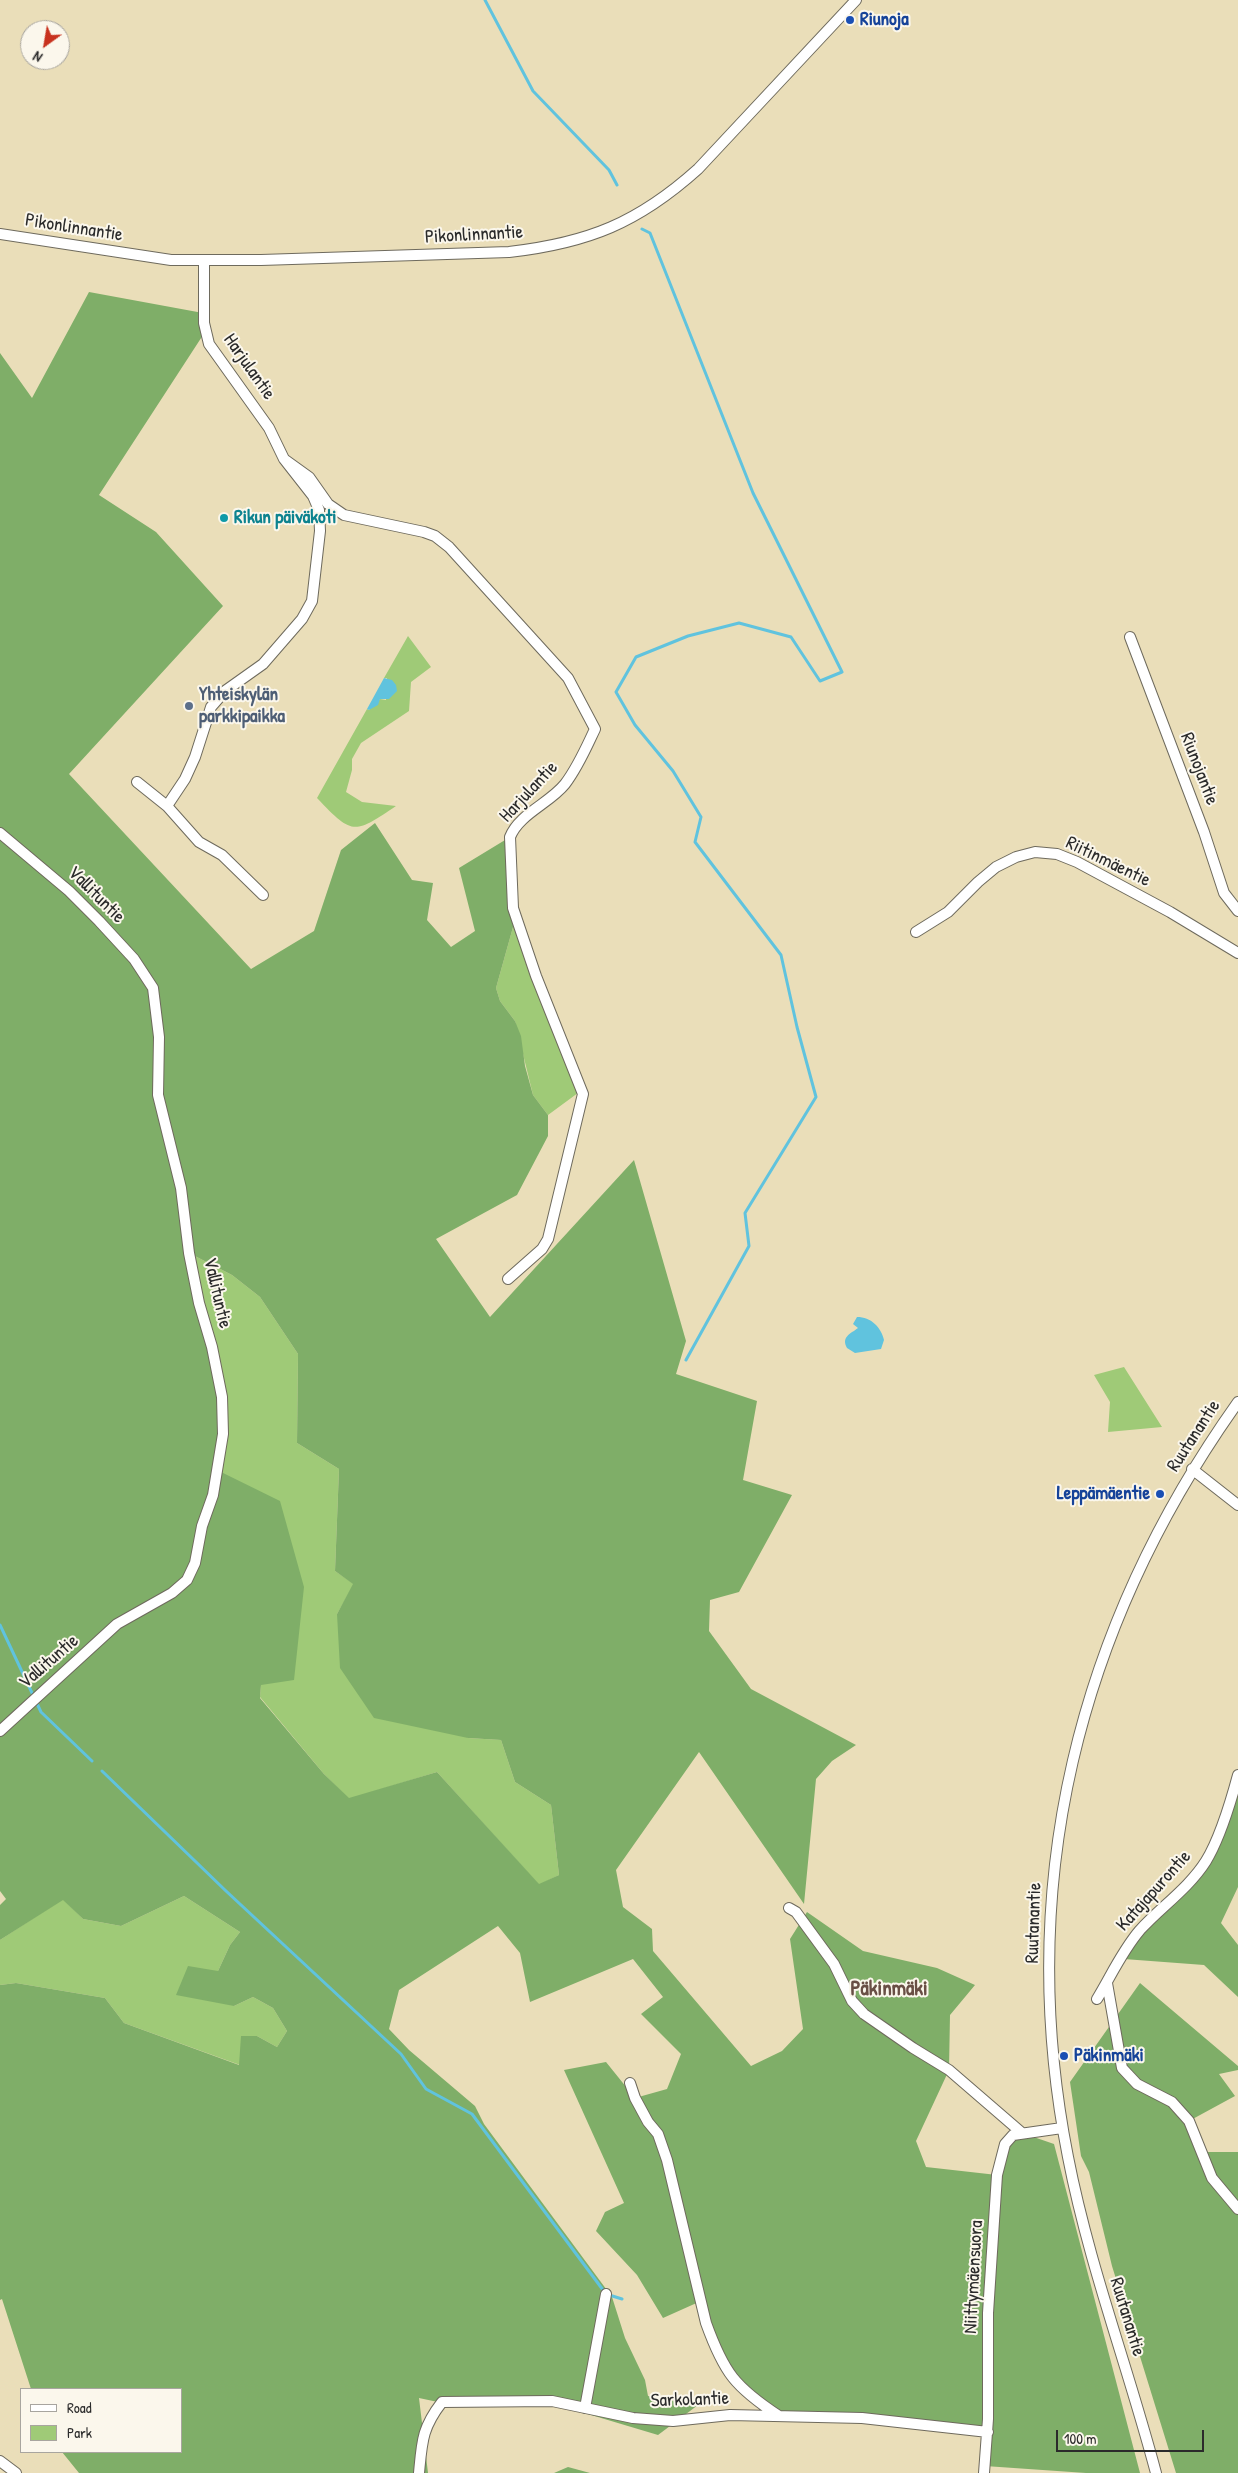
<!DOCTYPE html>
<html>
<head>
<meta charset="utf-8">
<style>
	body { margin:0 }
	#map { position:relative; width:1238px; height:2473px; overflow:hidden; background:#eadeb9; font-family:"Patrick Hand",sans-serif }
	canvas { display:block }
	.legend { position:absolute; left:20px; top:2388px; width:162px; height:65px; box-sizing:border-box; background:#fbf7ec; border:1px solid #a8a59f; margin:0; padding:6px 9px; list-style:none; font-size:15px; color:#2b2b2b }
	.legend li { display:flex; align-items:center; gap:10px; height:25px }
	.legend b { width:25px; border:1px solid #a8a59f }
	.north { position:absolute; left:20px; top:20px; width:50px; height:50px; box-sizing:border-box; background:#fbf7ec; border:1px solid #a8a59f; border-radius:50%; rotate:212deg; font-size:14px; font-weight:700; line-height:20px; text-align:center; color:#2b2b2b }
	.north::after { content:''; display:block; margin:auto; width:18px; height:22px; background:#c8321e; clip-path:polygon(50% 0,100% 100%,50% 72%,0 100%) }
	.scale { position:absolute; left:1056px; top:2430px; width:148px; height:22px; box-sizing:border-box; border:2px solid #2b2b2b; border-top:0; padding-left:6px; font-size:15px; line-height:18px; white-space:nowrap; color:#2b2b2b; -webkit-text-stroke:4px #fbf7ec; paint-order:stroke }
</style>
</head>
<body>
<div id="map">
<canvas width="1238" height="2473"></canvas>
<ul class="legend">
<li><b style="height:6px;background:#fff"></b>Road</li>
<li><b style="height:14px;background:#9fca77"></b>Park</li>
</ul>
<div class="north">N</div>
<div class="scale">100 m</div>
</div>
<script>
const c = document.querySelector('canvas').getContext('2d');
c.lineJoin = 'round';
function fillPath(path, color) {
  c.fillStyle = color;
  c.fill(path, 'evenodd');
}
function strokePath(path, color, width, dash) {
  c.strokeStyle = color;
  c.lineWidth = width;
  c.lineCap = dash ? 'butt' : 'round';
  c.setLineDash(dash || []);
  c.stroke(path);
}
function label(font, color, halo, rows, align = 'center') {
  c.font = font + ' "Patrick Hand",sans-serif';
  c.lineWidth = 4;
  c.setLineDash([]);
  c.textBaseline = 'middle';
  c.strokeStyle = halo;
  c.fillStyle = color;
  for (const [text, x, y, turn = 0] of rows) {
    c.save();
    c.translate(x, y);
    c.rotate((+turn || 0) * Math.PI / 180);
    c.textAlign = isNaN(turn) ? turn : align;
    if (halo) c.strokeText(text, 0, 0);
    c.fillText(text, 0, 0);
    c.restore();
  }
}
const green = new Path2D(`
	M408,636L431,667L411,682L409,711L361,743L352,759V770L346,792L362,802L396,806C354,834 353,836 317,798L367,709L369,710L380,699L386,700L387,678H384Z
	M515,920L582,1090L548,1115L533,1095L515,1021L500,1001L496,988Z
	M189,1253L232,1275L260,1297L298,1354L297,1443L339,1469L335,1571L354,1584L337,1614L468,1738L501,1740L515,1782L551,1805L559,1875L539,1885L437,1772L349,1799L324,1774L260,1697L261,1685L219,1471Z
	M1124,1367L1162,1427L1108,1432L1110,1402L1094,1375Z
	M184,1896L240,1932L230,1945L218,1971L234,2006L253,1997L273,2008L287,2031L277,2047L257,2036L240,2065L124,2023L105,1998L16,1983L0,1985V1940L63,1899L83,1919L121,1926Z`);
const forest = new Path2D(`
	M89,292L203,313L205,332L99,495L156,532L223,606L69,774L251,969L314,931L341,850L375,823L412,880L433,883L427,920L451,947L475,931L459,868L510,837L515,920L496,988L500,1001L515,1021L521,1036L525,1066L533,1095L548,1115V1136L517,1195L436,1239L490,1317L634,1160L686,1341L676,1374L757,1401L743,1480L792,1495L739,1592L710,1600L709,1631L751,1689L856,1745L832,1761L816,1779L804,1904L699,1752L616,1870L623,1907L652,1929L653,1951L751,2066L782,2051L803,2029L790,1939L807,1912L863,1951L937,1968L975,1985L950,2015L949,2070L916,2141L926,2167L997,2175L1005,2144L1022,2133L1054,2144L1140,2473H1086L985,2466L988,2432L780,2416L736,2383L701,2301L663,2318L637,2275L596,2231L605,2212L624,2203L564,2070L606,2062L635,2098L667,2089L681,2054L641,2014L663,1997L633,1959L530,2002L520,1953L498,1926L399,1990L389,2029L409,2050L475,2106L484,2124L612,2297L625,2338L645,2380L648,2396L698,2405L658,2435L561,2406L452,2405L419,2398L428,2473H79L62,2452H181V2389H31L2,2299L0,2300V1985L16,1983L105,1998L124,2023L239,2065L241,2036H257L277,2047L287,2031L273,2008L253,1997L234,2006L176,1995L188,1966L218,1971L230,1945L240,1932L184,1896L121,1926L83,1919L63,1900L0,1940V1905L6,1899L0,1891V353L32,398ZM189,1253L232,1275L260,1297L298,1354L297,1443L339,1469L335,1571L353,1584L337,1614L340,1668L374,1718L468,1738L501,1740L515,1782L551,1805L559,1875L539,1884L437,1772L349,1798L324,1774L260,1698L261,1685L294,1680L304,1587L280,1501L219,1471L222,1397Z
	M1238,1774V1887L1221,1923L1238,1945V1997L1204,1965L1124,1959L1139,1931L1206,1861Z
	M1140,1983L1238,2066V2070L1219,2074L1235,2096L1189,2121L1202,2152H1238V2473H1176L1112,2266L1089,2172L1081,2156L1070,2082Z
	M568,2467L590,2473H554Z`);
const water = new Path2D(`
	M384,678L392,680L396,685L397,691L389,699H380L378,705L369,710L367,709Z
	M857,1317C871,1317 881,1327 884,1340L881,1349L855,1353L847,1348C841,1337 850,1334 858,1328L853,1324Z`);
const stream = new Path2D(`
	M485,0L533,91L609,170L617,185
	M642,229L650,233L753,493L842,672L820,681L791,637L739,623L688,636L636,657L616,692L635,725L673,771L701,817L695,842L781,955L797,1027L816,1097L745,1213L749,1246L686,1360
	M0,1625L41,1712L92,1761
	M102,1771L226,1891L401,2054L426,2089L472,2114L606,2294L622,2299`);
const minor = new Path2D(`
	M0,234L171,260H261L509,252C588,243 638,223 698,169L856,0
	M284,459L309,477L328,504L344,515L424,532L435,536L449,547L568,678L595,729C586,748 578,767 565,784C550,803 519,814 510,837L513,908L536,976L583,1094L548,1239L542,1249L508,1279
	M1130,637L1204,832L1224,893L1238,911
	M137,782L167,806L199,842L222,855L263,895
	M167,806L185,779L195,757L211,707L225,691L263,664L302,619L312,601L320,531L319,510L313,496L284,459L269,428L209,344L204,323V261
	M0,833L69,891L99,921L134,959L153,988L159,1037L158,1095L181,1188L189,1253L199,1303L212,1347L222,1397L223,1434L213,1495L202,1526L195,1563L187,1580L172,1593L117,1624L0,1731
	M916,932L948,912L978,882L996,867L1016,857L1035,852L1057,854L1077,862L1170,912L1238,953
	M1192,1469L1238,1505
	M789,1908L796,1912L834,1964L852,2001L864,2014L913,2048L949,2070L1022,2133
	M1107,1983L1122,2068L1137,2084L1172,2102L1189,2121L1212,2178L1238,2209
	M1097,1999C1111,1976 1122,1951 1140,1930C1161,1907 1189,1888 1206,1861C1220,1838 1231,1801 1238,1775
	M630,2083L635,2098L648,2122L658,2134L667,2160L706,2323C724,2373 735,2387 779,2416
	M585,2408L606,2294
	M0,2461L16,2473
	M419,2473C422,2441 422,2428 442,2402L552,2401L633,2418L673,2421L730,2415L862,2418L988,2432
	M984,2473L988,2419V2313L997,2175L1005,2144L1013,2135L1062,2128
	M1156,2473C1128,2367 1089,2265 1068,2157C1014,1884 1078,1627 1238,1402`);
const markers = [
	[850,20,5,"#1a4fb4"],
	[224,518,5,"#0f9aa8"],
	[189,706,5,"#5c6f8a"],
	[1160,1494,5,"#1a4fb4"],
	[1064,2056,5,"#1a4fb4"]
];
const transitNames = [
	["Riunoja",860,20],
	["Leppämäentie",1150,1494,"right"],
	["Päkinmäki",1074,2056]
];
const streetNames = [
	["Pikonlinnantie",74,228,9],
	["Pikonlinnantie",474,235,-3],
	["Harjulantie",249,367,55],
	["Riunojantie",1199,769,69],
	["Harjulantie",529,792,-47],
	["Riitinmäentie",1108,862,26],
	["Vallituntie",96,895,45],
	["Vallituntie",217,1293,77],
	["Ruutanantie",1194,1436,-57],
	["Vallituntie",49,1662,-41],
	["Katajapurontie",1154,1891,-48],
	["Ruutanantie",1034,1923,-88],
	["Niittymäensuora",974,2277,-87],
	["Ruutanantie",1127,2317,73],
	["Sarkolantie",690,2400,-2]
];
const cultureNames = [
	["Rikun päiväkoti",234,518]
];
const serviceNames = [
	["Yhteiskylän",199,695],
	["parkkipaikka",199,717]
];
const quarterNames = [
	["Päkinmäki",889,1989]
];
fillPath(green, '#9fca77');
fillPath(forest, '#7fae68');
fillPath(water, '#60c3de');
strokePath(stream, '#60c3de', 3);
strokePath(minor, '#6e6a5d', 12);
strokePath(minor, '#fff', 10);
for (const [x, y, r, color] of markers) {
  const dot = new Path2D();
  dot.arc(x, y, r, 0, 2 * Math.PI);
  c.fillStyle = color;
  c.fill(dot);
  strokePath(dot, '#fbf7ec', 2);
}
label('bold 19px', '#164399', '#fbf7ec', transitNames, 'left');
label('19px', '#2b2b2b', '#fbf7ec', streetNames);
label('bold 19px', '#0d838f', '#fbf7ec', cultureNames, 'left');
label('bold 19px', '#4e5e75', '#fbf7ec', serviceNames, 'left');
label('bold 21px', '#694f45', '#fbf7ec', quarterNames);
</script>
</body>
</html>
